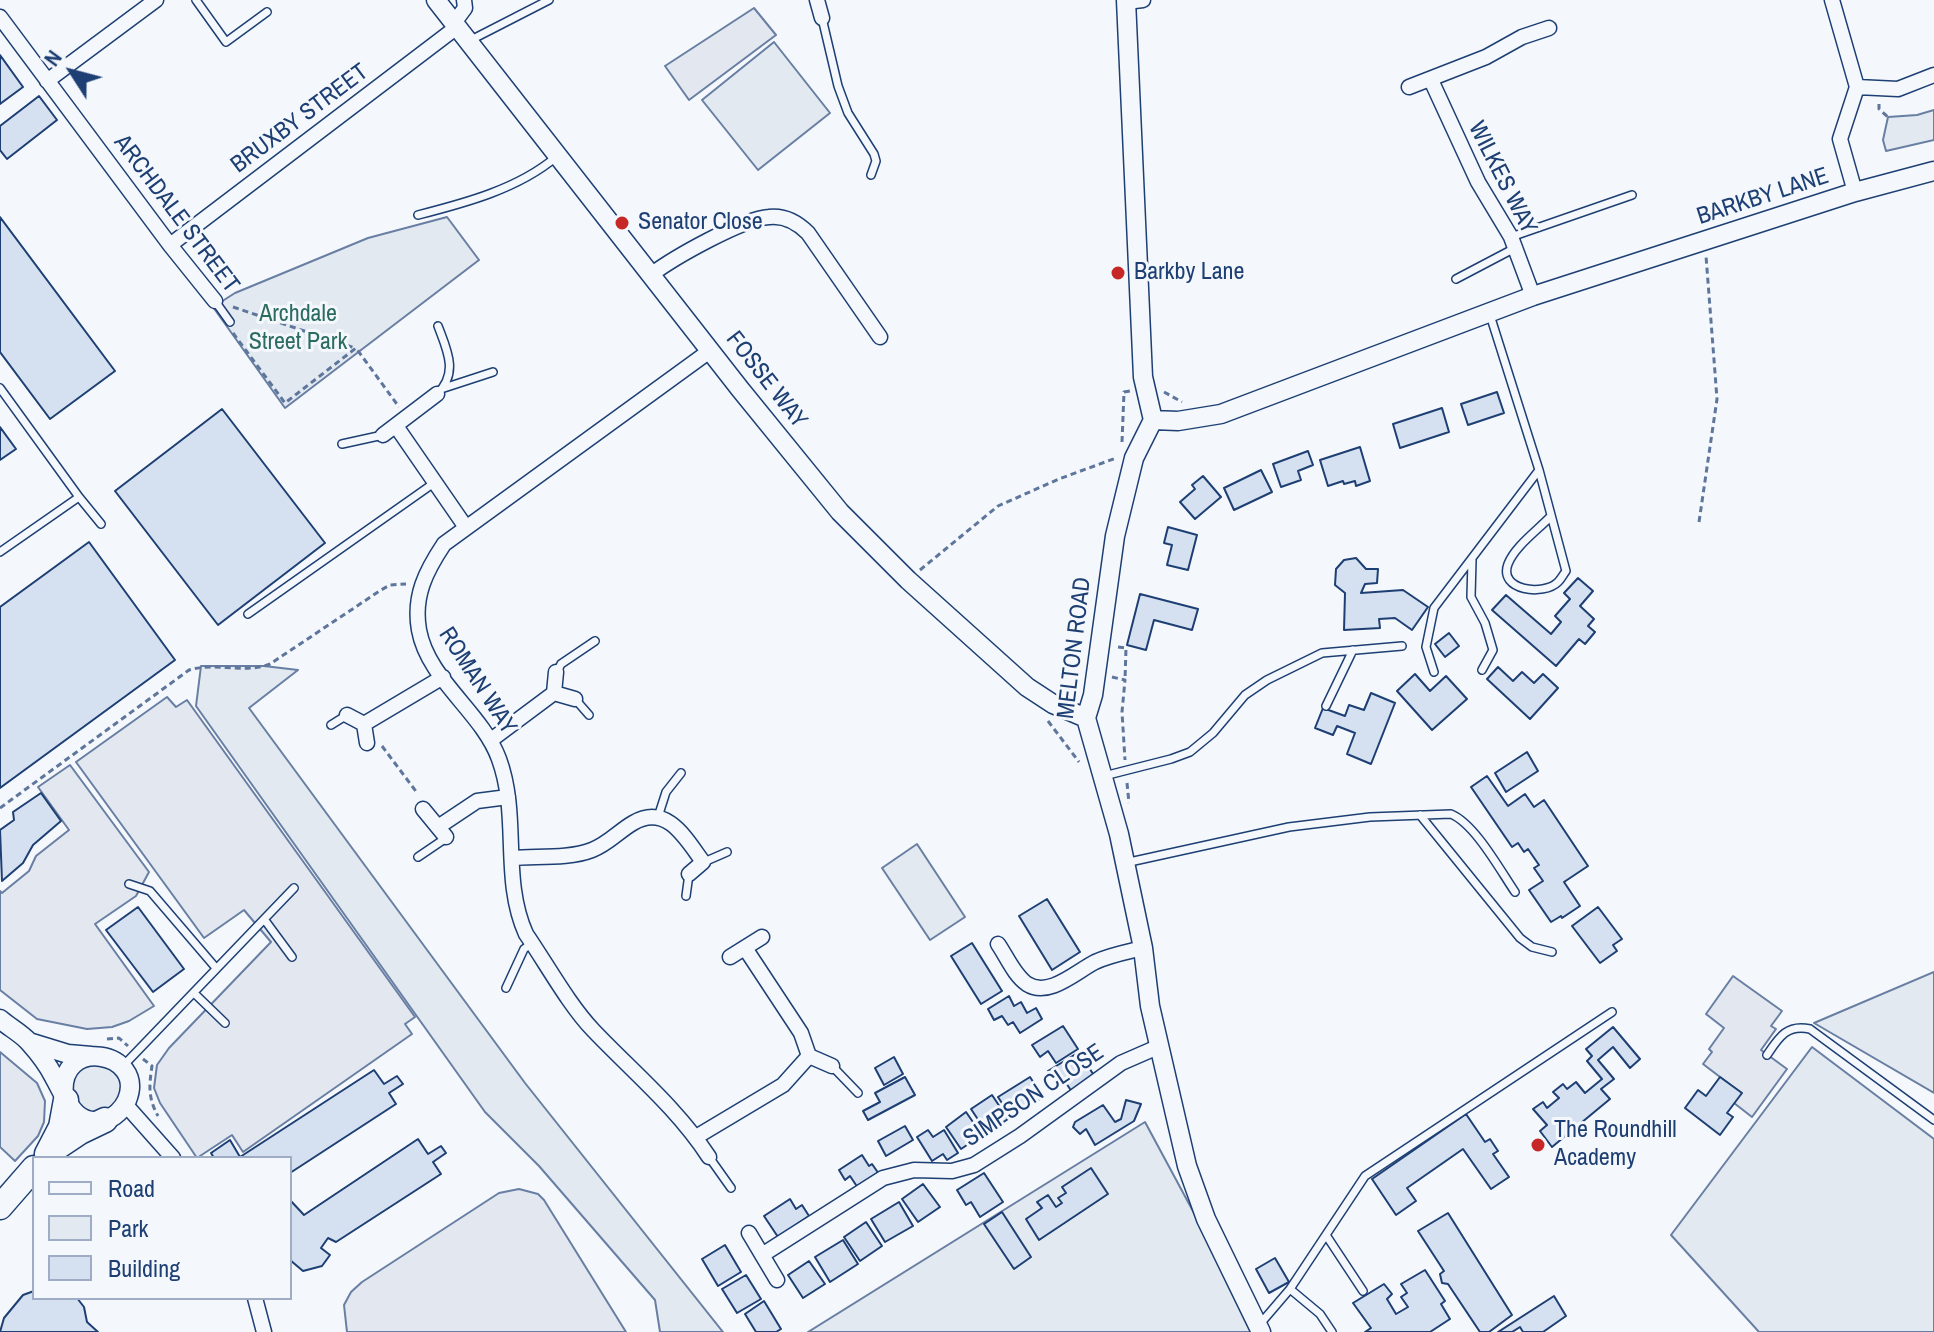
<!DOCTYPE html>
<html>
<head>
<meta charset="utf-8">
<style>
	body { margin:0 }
	#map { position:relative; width:1934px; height:1332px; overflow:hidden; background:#f4f7fb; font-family:"Archivo Narrow",sans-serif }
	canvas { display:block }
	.legend { position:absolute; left:32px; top:1156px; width:260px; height:144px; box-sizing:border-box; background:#f4f7fb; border:2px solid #9eadc5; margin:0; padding:10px 14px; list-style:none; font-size:24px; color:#1d3f73 }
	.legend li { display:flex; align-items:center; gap:16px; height:40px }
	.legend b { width:40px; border:2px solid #9eadc5 }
	.north { position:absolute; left:32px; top:32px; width:80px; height:80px; -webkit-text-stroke:6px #f4f7fb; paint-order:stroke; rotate:306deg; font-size:22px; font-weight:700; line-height:32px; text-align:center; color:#1d3f73 }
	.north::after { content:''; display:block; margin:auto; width:28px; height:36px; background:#1d3f73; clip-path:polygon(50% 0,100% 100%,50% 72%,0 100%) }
</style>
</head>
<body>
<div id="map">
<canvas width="1934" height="1332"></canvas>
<ul class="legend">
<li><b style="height:10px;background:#f4f7fb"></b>Road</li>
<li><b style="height:22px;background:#e3e9f0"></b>Park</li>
<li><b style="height:22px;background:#d5e0f0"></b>Building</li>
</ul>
<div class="north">N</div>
</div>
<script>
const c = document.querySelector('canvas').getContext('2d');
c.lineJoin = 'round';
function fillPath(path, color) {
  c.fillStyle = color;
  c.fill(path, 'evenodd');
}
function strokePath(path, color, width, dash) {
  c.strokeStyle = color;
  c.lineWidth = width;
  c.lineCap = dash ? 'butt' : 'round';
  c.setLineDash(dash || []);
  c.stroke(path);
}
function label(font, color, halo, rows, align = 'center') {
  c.font = font + ' "Archivo Narrow",sans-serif';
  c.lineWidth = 6;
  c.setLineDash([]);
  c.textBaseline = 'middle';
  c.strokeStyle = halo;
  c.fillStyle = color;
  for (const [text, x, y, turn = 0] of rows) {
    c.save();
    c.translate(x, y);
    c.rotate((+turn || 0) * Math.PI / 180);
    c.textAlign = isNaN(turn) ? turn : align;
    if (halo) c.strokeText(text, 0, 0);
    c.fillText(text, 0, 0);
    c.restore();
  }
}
const green = new Path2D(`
	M774,42L830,113L758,170L702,100Z
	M1934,110V140L1886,151L1883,140L1888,117L1917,115Z
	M447,217L479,260L285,408L213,307L235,293L368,238Z
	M201,666H264L298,670L249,708L525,1083L723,1332H660L655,1300L539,1166L485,1112L196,706Z
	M917,844L965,917L930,940L882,868Z
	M1934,972V1093L1814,1023Z
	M1812,1047L1934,1139V1332H1759L1671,1235Z
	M113,1060L128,1098L93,1121L64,1090L71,1067Z
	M1145,1122L1258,1332H808Z`);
const parking = new Path2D(`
	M754,8L776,35L689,100L665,66Z
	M167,697L176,707L187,700L415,1017L405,1024L412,1034L243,1152L232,1135L197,1158L160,1103L154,1088L157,1065L169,1048L271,942L244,910L204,938L76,762Z
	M70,765L149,872L136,896L95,924L154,1006L129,1021L112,1027L87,1029L37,1019L0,990V891L2,893L29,871L36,856L69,830L38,787Z
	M1733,976L1782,1011L1771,1026L1776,1029L1761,1050L1787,1069L1752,1117L1734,1103L1741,1093L1703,1064L1712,1052L1709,1049L1724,1028L1706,1014Z
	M0,1052L37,1083L45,1101L44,1122L38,1136L15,1161L0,1147Z
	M519,1189L538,1194L544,1200L626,1332H347L344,1305L351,1292L362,1282L499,1193Z`);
const building = new Path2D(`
	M0,55L23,87L0,104Z
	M39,96L57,120L7,159L0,150V126Z
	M0,217L115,371L50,419L0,352Z
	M1497,392L1504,413L1468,425L1461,404Z
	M1442,408L1449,432L1400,448L1393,424Z
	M222,409L325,543L218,625L115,491Z
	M0,427L16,449L0,460Z
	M1360,447L1370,481L1356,486L1355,481L1344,484L1343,481L1328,486L1320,460Z
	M1308,451L1313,465L1298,471L1301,480L1281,487L1273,464Z
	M1261,470L1272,492L1234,510L1224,488Z
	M1203,476L1221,497L1195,519L1180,502L1195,489L1192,485Z
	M1168,527L1197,535L1188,570L1167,565L1172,545L1164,543Z
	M89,542L175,660L0,788V607Z
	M1356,558L1366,569H1378L1377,583L1365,584L1361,593L1403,590L1428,607L1412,630L1395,618L1379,619L1380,628L1344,630L1345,593L1335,585L1336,569L1344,560Z
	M1578,578L1593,591L1580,606L1594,619L1588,626L1595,632L1585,644L1579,639L1556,666L1492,610L1506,595L1551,634L1561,622L1555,616L1570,599L1564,593Z
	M1140,594L1198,609L1192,630L1154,620L1146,650L1127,645Z
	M1449,633L1459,646L1445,657L1435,644Z
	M1498,667L1513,681L1522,672L1534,683L1543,674L1558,688L1530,719L1487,679Z
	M1415,674L1430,691L1446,676L1467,699L1432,730L1397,691Z
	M1371,693L1395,703L1371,764L1347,754L1355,733L1337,726L1333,735L1315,728L1323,708L1345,716L1349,705L1364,710Z
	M1527,752L1538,771L1506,792L1495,773Z
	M1487,776L1508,806L1525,794L1534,807L1544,800L1588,866L1564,882L1580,906L1562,918L1561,916L1551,922L1529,890L1543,881L1534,868L1539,865L1528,849L1524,852L1518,843L1512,847L1471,787Z
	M41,793L61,821L33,845L23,863L2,881L0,830L14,820L13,812Z
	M1047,899L1080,952L1052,970L1019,916Z
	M138,907L184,969L153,992L106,930Z
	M1598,907L1622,939L1613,945L1617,951L1600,963L1572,926Z
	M972,943L1002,991L981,1004L951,956Z
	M1009,996L1014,1006L1021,1002L1027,1013L1036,1008L1042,1019L1020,1033L1013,1022L1008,1025L1002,1016L994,1020L988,1009Z
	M1063,1026L1078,1049L1056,1063L1048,1051L1040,1057L1032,1045Z
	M1613,1027L1640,1059L1630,1068L1613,1047L1598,1060L1614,1079L1601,1089L1610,1099L1552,1147L1540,1131L1547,1125L1533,1109L1543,1102L1547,1108L1559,1098L1553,1092L1563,1084L1567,1089L1576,1082L1585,1093L1602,1079L1587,1061L1592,1056L1586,1049Z
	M1079,1052L1095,1077L1072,1092L1062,1077L1055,1082L1048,1071Z
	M894,1057L903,1074L884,1085L875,1068Z
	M374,1070L384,1084L397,1076L403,1084L389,1093L396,1104L290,1173V1158H214L211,1153L230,1140L240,1157Z
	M905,1077L915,1095L868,1120L863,1111L880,1102L875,1093Z
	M1030,1077L1043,1097L1011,1117L998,1097Z
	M1720,1077L1742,1093L1727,1113L1733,1117L1720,1135L1685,1108L1698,1090L1706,1096Z
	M992,1095L1008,1119L987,1133L971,1109Z
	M1126,1100L1141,1104L1134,1121L1095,1145L1086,1129L1080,1134L1073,1127L1075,1122L1103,1105L1115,1122L1121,1119Z
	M966,1112L982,1135L961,1149L946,1127Z
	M1466,1114L1485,1142L1490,1139L1498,1151L1493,1154L1509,1177L1491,1189L1463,1149L1407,1188L1416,1201L1396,1215L1372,1179Z
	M905,1126L913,1140L886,1156L878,1141Z
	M928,1130L933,1137L944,1130L958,1153L947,1160L943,1154L932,1161L917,1137Z
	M418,1139L428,1154L441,1146L446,1153L433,1162L441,1174L336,1242L328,1238L321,1248L330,1255L322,1266L303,1271L290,1260V1200L304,1215Z
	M862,1155L869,1166L872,1164L879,1174L858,1188L850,1176L845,1180L839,1170Z
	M1091,1168L1108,1194L1039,1240L1026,1219L1042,1208L1037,1202L1048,1195L1056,1207L1062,1203L1058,1198L1066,1193L1062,1187Z
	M984,1173L1003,1202L980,1217L971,1202L966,1205L957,1190Z
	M923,1184L940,1207L918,1222L902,1199Z
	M790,1199L796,1209L802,1205L809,1216L778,1237L764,1216Z
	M899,1202L913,1226L885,1242L871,1219Z
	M1002,1212L1031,1257L1014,1269L984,1224Z
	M1448,1213L1512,1315L1489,1332H1480L1448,1284L1442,1283L1440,1274L1444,1271L1418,1231Z
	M866,1222L882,1246L860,1261L844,1237Z
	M843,1240L858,1264L830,1282L815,1257Z
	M725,1245L741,1272L718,1286L702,1259Z
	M1275,1258L1289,1282L1269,1293L1256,1269Z
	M809,1261L825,1284L803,1298L788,1275Z
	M1425,1270L1445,1301L1441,1304L1450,1319L1430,1332H1365L1371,1328L1353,1303L1384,1284L1392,1294L1387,1299L1396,1314L1408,1307L1401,1297L1407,1293L1401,1284Z
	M746,1275L761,1299L737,1313L722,1289Z
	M34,1291V1298H77L84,1307L87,1322L98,1332H0L4,1318L23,1295Z
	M1554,1296L1566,1316L1543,1332H1523L1520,1327L1512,1332H1498Z
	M764,1301L781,1329L776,1332H756L745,1314Z`);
const path = new Path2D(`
	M1879,104V109L1888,117
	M233,307L355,348
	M233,333L285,403L356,348L399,407
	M1164,392L1182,402
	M1122,442L1124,392L1130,391
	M1699,522L1717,399L1706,256
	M920,570L998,506L1059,479L1116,458
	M1118,647L1126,648L1125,680
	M1112,677L1125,680L1122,712L1125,760
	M1059,689L1074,686L1076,682
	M1048,721L1079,762
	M382,746L418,794
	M1127,783L1129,803
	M0,808L189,670C215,662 245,674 270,664L381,590L390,585L406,584
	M107,1039L119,1038L128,1046
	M143,1059L152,1066C149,1086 148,1098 158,1116`);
const service = new Path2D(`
	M196,0L226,42L267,12
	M822,18L838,86L848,113L874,154L876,161L871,175
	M469,41L549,0
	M418,215C465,203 518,189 556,157
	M1511,237L1632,195
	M1456,279L1515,248
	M215,301L230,322
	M0,388L79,497L0,552
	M444,388L493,372
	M437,394C459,373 447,350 438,326
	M342,444L383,435
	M1539,470L1566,571C1563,575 1561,579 1558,582C1544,596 1498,591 1508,564C1515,546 1538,530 1551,516
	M79,497L101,524
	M1472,560L1471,597L1485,623L1493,650L1482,670
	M248,614L434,483
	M557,672L561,664L595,641
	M1434,672L1426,647L1434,608L1539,470L1490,315
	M575,699L589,715
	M1326,706L1353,650
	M331,725L347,715
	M1104,776L1171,759L1190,752L1213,733L1245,695L1267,680L1322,653L1402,646
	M1420,815L1520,938L1532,947L1552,952
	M658,817L666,792L681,773
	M418,857L446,838
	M704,862L727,852
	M1125,863L1289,827L1370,817L1451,814C1475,824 1500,870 1515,892
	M129,884L150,891L216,968
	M686,896L689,874
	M264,919L292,957
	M506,988L524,949L532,943
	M195,994L225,1023
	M1767,1055C1779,1037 1787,1024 1810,1029L1934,1120
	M123,1066L294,888
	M832,1066L858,1093
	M709,1157L731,1188
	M1326,1235L1363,1291
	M1290,1289L1320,1314L1332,1332
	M1260,1324L1290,1289L1365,1176L1612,1012`);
const minor = new Path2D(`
	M817,0L822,18
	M1832,0L1857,87L1840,139L1855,192
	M1126,2L1143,0
	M0,17L170,245L215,301
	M454,23L465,8L464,0
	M1431,80L1478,182L1511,237L1533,296
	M47,81L156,0
	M1409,87L1486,57L1522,37L1549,28
	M1857,87L1898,89L1934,75
	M170,245L457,27
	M652,274C675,257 742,219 769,217C785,215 797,222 808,233L880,337
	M396,426L465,526
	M383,435L437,394
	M556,672L554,693L575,699
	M347,715L364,724L367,743
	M364,724L443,677
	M491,740L554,693
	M423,809L446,837
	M438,827L477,801L508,797
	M513,858C537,856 569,859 592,850C608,844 619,831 633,823C667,803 686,839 703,862L689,874
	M998,944C1007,957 1014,975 1027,984C1049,998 1077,971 1095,962C1110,955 1127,952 1143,948
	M730,957L762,937
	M809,1056L832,1066
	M125,1104L173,1158
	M696,1137L783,1085L809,1056L801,1033L745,948
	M709,1157C677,1108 633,1072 593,1030C569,1005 546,963 526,934C501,879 520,816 499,759C482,712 428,680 419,630C413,596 426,571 444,544L711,350
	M749,1233L777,1280
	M762,1255L883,1178L914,1170L952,1171L974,1165L1020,1136L1121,1063L1160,1046
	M255,1298L264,1332`);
const tertiary = new Path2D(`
	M436,0L740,389L840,512L908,580L1027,687L1053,704L1086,718
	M1126,0L1143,377L1153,420L1134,458L1115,536L1093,695L1086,718L1119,834L1143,948L1150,1006L1187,1166L1206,1219L1261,1332
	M1153,420L1178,421L1221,414L1533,296L1855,192L1934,171
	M0,1019C9,1027 21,1033 29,1042C38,1052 48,1065 54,1077C66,1098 74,1128 105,1120C114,1118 123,1109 127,1100C147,1051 57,1035 64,1096
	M29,1042L68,1054L91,1056`);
const trunk = new Path2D(`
	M47,1154L80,1132L105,1120
	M47,1154L61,1127L66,1100
	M0,1207L34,1168`);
const markers = [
	[622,223,8,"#c62828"],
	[1118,273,8,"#c62828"],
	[1538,1145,8,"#c62828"]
];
const streetNames = [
	["BRUXBY STREET",300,119,-37],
	["WILKES WAY",1502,178,63],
	["BARKBY LANE",1763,197,-18],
	["ARCHDALE STREET",176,214,53],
	["FOSSE WAY",766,380,52],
	["MELTON ROAD",1075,648,-83],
	["ROMAN WAY",477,681,57],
	["SIMPSON CLOSE",1034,1096,-34]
];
const poiNames = [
	["Senator Close",638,223],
	["Barkby Lane",1134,273],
	["The Roundhill",1554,1131],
	["Academy",1554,1159]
];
const parkNames = [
	["Archdale",298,315],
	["Street Park",298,343]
];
fillPath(green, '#e3e9f0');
strokePath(green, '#687fa3', 2);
fillPath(parking, '#e3e8f0');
strokePath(parking, '#687fa3', 2);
fillPath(building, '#d5e0f0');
strokePath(building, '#1d3f73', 2);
strokePath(service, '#1d3f73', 10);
strokePath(minor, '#1d3f73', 17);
strokePath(tertiary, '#1d3f73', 21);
strokePath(trunk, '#1d3f73', 27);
strokePath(path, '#5e769c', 3, [6, 4]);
strokePath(service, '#f4f7fb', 7);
strokePath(minor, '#f4f7fb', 14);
strokePath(tertiary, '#f4f7fb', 18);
strokePath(trunk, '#f4f7fb', 24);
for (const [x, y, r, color] of markers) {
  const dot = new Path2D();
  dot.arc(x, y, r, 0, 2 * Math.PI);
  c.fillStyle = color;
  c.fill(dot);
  strokePath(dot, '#f4f7fb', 3);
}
label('24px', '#1d3f73', '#f4f7fb', streetNames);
label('24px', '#1d3f73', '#f4f7fb', poiNames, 'left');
label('24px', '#2c6c60', '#f4f7fb', parkNames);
</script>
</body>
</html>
